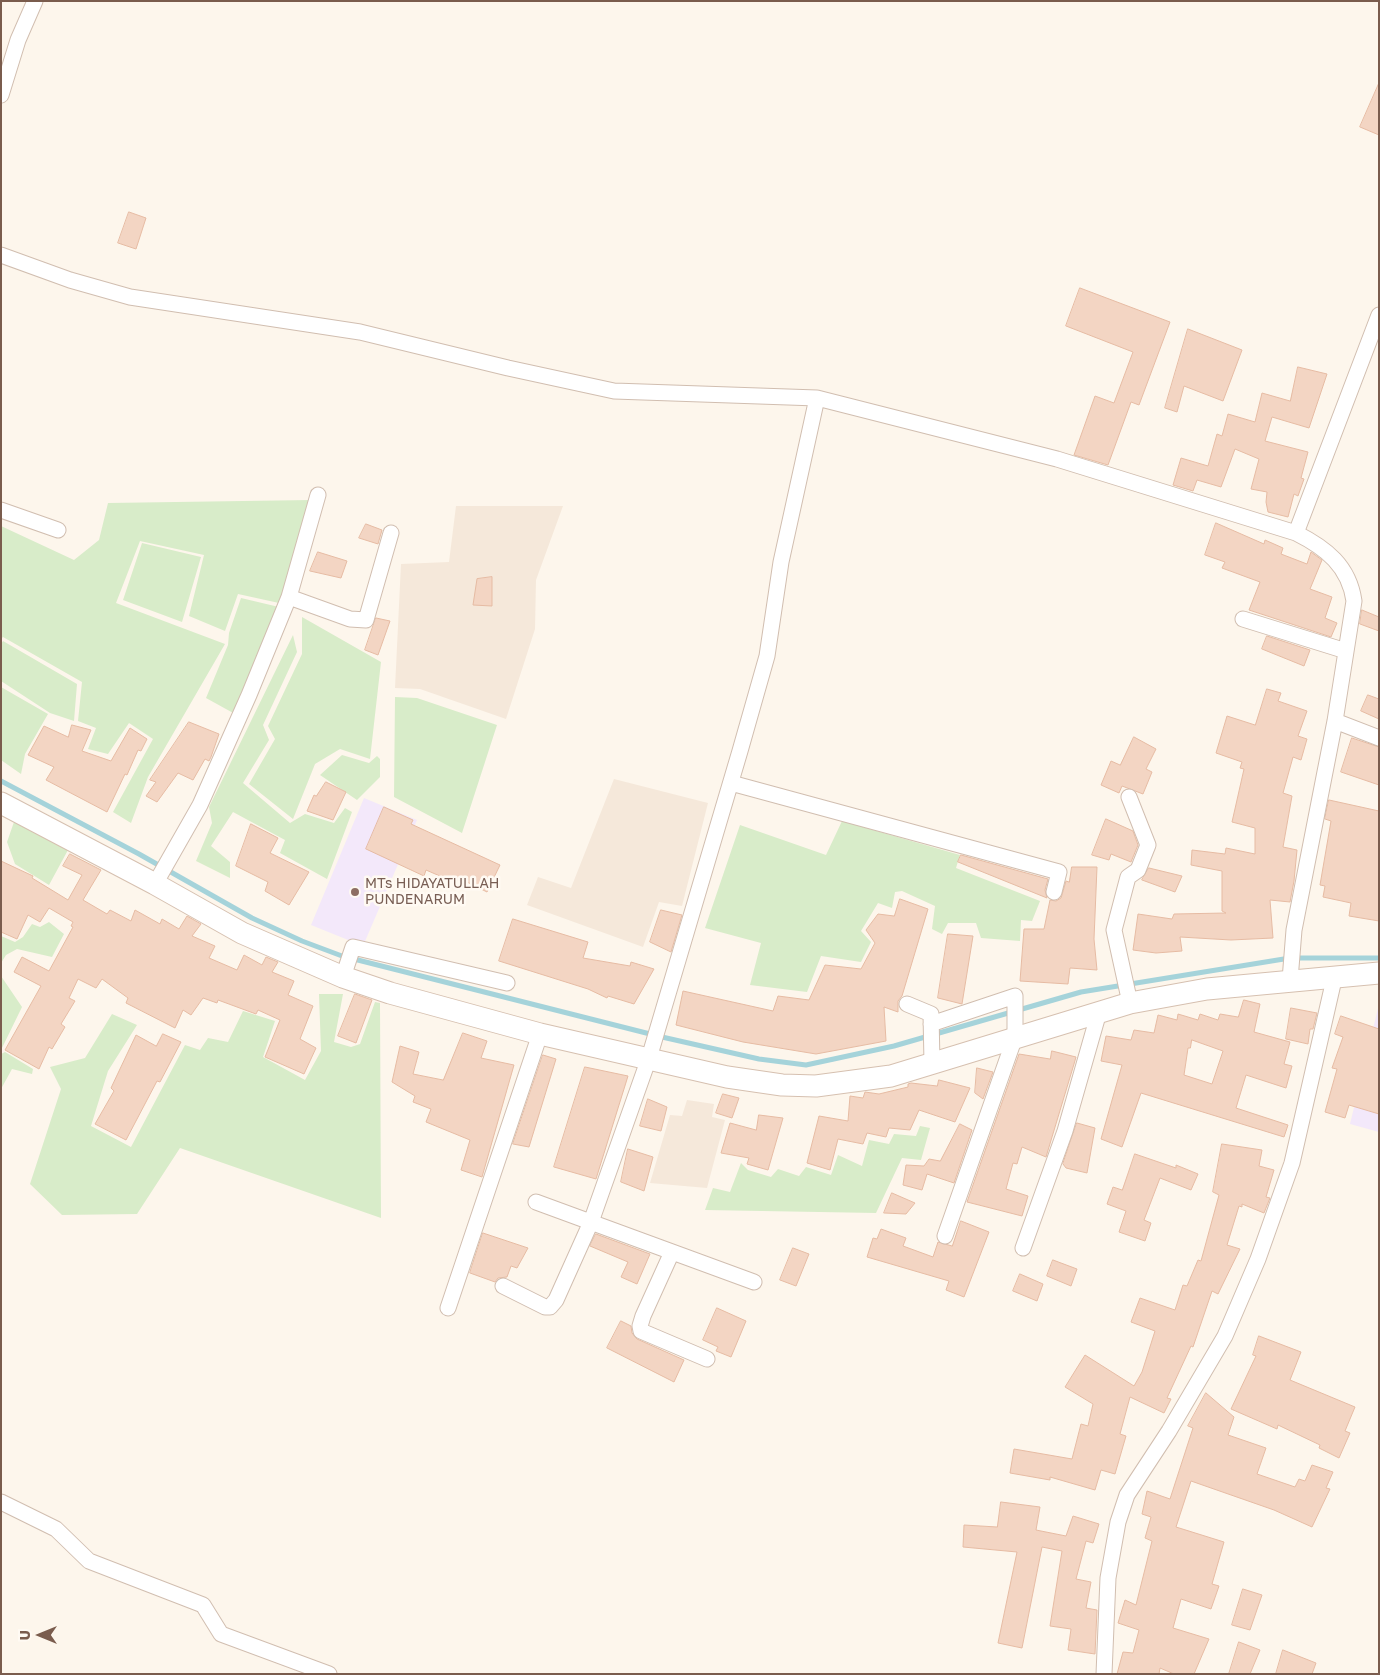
<!DOCTYPE html>
<html>
<head>
<meta charset="utf-8">
<style>
	body { margin:0 }
	#map { position:relative; width:1380px; height:1675px; overflow:hidden; background:#fdf6ec; font-family:"Golos Text",sans-serif }
	canvas { display:block }
	.frame { position:absolute; inset:0; border:2px solid #7a5c4d; pointer-events:none }
	.north { position:absolute; left:15px; top:1610px; width:50px; height:50px; -webkit-text-stroke:4px #fffaf3; paint-order:stroke; rotate:270deg; font-size:14px; font-weight:700; line-height:20px; text-align:center; color:#7a5c4d }
	.north::after { content:''; display:block; margin:auto; width:18px; height:22px; background:#7a5c4d; clip-path:polygon(50% 0,100% 100%,50% 72%,0 100%) }
</style>
</head>
<body>
<div id="map">
<canvas width="1380" height="1675"></canvas>
<div class="frame"></div>
<div class="north">U</div>
</div>
<script>
const c = document.querySelector('canvas').getContext('2d');
c.lineJoin = 'round';
function fillPath(path, color) {
  c.fillStyle = color;
  c.fill(path, 'evenodd');
}
function strokePath(path, color, width, dash) {
  c.strokeStyle = color;
  c.lineWidth = width;
  c.lineCap = dash ? 'butt' : 'round';
  c.setLineDash(dash || []);
  c.stroke(path);
}
function label(font, color, halo, rows, align = 'center') {
  c.font = font + ' "Golos Text",sans-serif';
  c.lineWidth = 5;
  c.setLineDash([]);
  c.textBaseline = 'middle';
  c.strokeStyle = halo;
  c.fillStyle = color;
  for (const [text, x, y, turn = 0] of rows) {
    c.save();
    c.translate(x, y);
    c.rotate((+turn || 0) * Math.PI / 180);
    c.textAlign = isNaN(turn) ? turn : align;
    if (halo) c.strokeText(text, 0, 0);
    c.fillText(text, 0, 0);
    c.restore();
  }
}
const residential = new Path2D(`
	M456,506H563L536,580L535,629L506,719L420,689L395,688L401,564L449,562Z
	M614,779L708,803L682,906L659,902L643,947L527,905L538,877L571,888Z
	M687,1100L714,1104L712,1117L725,1120L707,1188L650,1183L670,1115L682,1116Z`);
const education = new Path2D(`
	M364,798L417,820L363,946L311,925Z
	M1379,1004V1132L1350,1124Z`);
const green = new Path2D(`
	M311,500L279,603L238,594L225,631L189,616L204,555L140,541L116,603L225,644L148,777L131,823L113,812L153,739L129,723L108,754L88,749L96,728L78,721L82,682L3,637L1,639V526L74,560L99,540L108,503Z
	M142,543L201,557L182,622L123,600Z
	M241,598L279,607L235,714L206,698L228,645L229,633Z
	M302,617L381,662L370,759L340,749L315,764L293,819L249,784L275,739L268,726L302,654Z
	M293,635L297,652L263,725L269,740L243,783L290,823L305,814L334,823L345,808L352,812L327,879L280,853L285,840L233,812L211,846L230,862V878L196,861L212,823L209,807Z
	M3,641L77,684L74,721L50,713L1,681V644Z
	M1,687L48,714L25,754L21,774L1,760Z
	M395,697L417,698L497,725L462,833L394,797Z
	M342,755L369,763L377,756L380,759V777L357,800L320,775Z
	M842,821L960,855L956,868L1040,901L1032,921L1021,920L1020,941L981,938L976,923H948L942,934L932,929L935,906L902,891L895,892L892,908L878,903L861,931L871,942L861,962L821,956L807,992L750,985L761,943L705,928L740,825L826,855Z
	M14,822L68,850L49,885L15,864L7,842Z
	M49,922L64,934L52,957L17,949L6,955L1,963V936L15,942L23,937L32,924L40,927Z
	M1,976L22,1007L1,1050Z
	M319,994H343L334,1042L351,1047L360,1044L375,1002L380,1003L381,1218L180,1148L137,1214L62,1215L30,1184L61,1089L50,1067L85,1058L112,1014L137,1025L108,1071L91,1126L131,1147L185,1045L200,1050L208,1038L228,1042L243,1011L275,1021L263,1057L305,1080L321,1051Z
	M5,1052L33,1069L32,1074L12,1069L1,1089V1054Z
	M920,1126L930,1128L921,1160L902,1158L876,1213L705,1210L713,1188L730,1192L741,1163L748,1170L771,1177L778,1169L799,1176L806,1167L831,1175L838,1155L862,1166L869,1140L889,1144L894,1134L916,1136Z`);
const stream = new Path2D(`
	M1,781L139,854L252,918L302,941L342,956L662,1037L759,1059L806,1065L894,1046L1081,992L1290,958H1379`);
const building = new Path2D(`
	M1379,83V135L1360,127Z
	M129,212L146,218L136,249L118,243Z
	M1080,288L1170,322L1139,405L1131,402L1108,465L1074,455L1095,396L1114,403L1133,352L1066,326Z
	M1188,329L1242,350L1223,401L1184,386L1177,412L1165,408Z
	M1298,367L1327,374L1309,428L1272,417L1265,441L1308,452L1301,478L1304,479L1298,496L1294,494L1288,517L1268,512L1266,502L1267,492L1251,489L1259,459L1235,449L1221,487L1197,480L1193,491L1173,485L1181,458L1208,466L1217,434L1222,436L1228,414L1255,422L1262,393L1290,401Z
	M1216,523L1264,544L1265,540L1283,548L1281,554L1307,564L1311,552L1322,560L1310,589L1332,597L1325,618L1337,623L1331,637L1249,610L1260,582L1222,568L1225,562L1205,555Z
	M366,524L382,530L378,544L359,538Z
	M318,552L347,561L341,578L310,571Z
	M492,577V606L473,605L477,579Z
	M1362,610L1379,617V631L1360,624Z
	M376,618L390,621L378,655L365,650Z
	M1267,636L1310,650L1304,666L1262,649Z
	M1267,689L1281,693L1278,701L1307,711L1298,736L1307,739L1301,760L1293,757L1283,793L1292,796L1283,847L1297,850L1294,881L1290,902L1270,900L1273,938L1231,940L1180,937L1182,951L1156,953L1133,950L1138,914L1172,919L1174,914L1226,913L1222,911V871L1191,865L1192,850L1225,854L1226,848L1255,854V828L1232,822L1244,769L1240,768L1242,762L1216,753L1227,716L1255,725Z
	M1368,695L1379,699V719L1361,711Z
	M189,722L219,734L211,757L209,761L205,759L193,780L178,773L157,802L146,796L156,782L150,780Z
	M72,725L91,730L82,751L111,761L130,728L147,739L141,751L138,750L127,775L125,774L107,812L46,780L54,767L28,755L44,726L68,737Z
	M1134,737L1156,749L1146,769L1152,772L1143,794L1122,786L1119,793L1101,785L1111,761L1120,765Z
	M1352,738L1379,747V785L1341,772Z
	M326,782L346,792L333,820L307,811L314,795L316,796Z
	M1329,800L1379,811V921L1349,916L1351,903L1323,897L1325,886L1320,885L1331,821L1325,819Z
	M384,807L413,820L411,824L500,865L487,892L459,878L456,883L426,870L424,876L366,849Z
	M1106,819L1133,831L1138,845L1131,862L1111,854L1109,860L1092,855Z
	M251,824L278,838L270,853L309,872L289,905L265,891L268,882L236,866Z
	M70,854L101,870L83,900L107,914L110,910L131,921L135,910L160,924L162,919L179,929L187,916L201,924L192,936L215,946L209,958L237,970L244,955L262,965L266,957L278,962L272,972L294,981L288,995L313,1006L300,1039L316,1048L304,1074L265,1057L280,1020L258,1010L256,1014L218,1000L217,1003L203,998L191,1015L183,1010L175,1028L126,1003L128,998L102,979L96,988L78,979L69,998L75,1001L61,1024L65,1027L52,1049L49,1047L39,1069L5,1050L41,986L14,972L22,957L49,971L73,927L71,926L73,922L49,908L40,922L28,915L17,939L1,932V861L33,876L32,878L68,900L82,875L63,866Z
	M961,855L1048,879L1045,890L1047,898L958,862Z
	M1072,867H1097L1094,939L1097,970L1070,968L1068,984L1020,981L1024,929H1044L1050,900L1056,901L1061,898L1066,881L1069,882Z
	M1149,868L1182,876L1175,892L1142,880Z
	M900,899L928,909L902,996L898,1001V1012L884,1007L886,1041L816,1054L743,1042L676,1025L683,991L773,1011L778,996L809,1000L825,965L861,969L875,943L866,930L878,914L894,916Z
	M661,910L682,915L671,952L650,942Z
	M513,919L588,942L583,958L630,966L631,962L654,969L634,1004L608,996L607,998L588,989L499,961Z
	M948,934L973,936L962,1004L938,998Z
	M355,994L372,1000L356,1043L338,1036Z
	M1244,1000L1260,1004L1254,1032L1290,1042L1284,1064L1292,1066L1286,1088L1246,1075L1236,1108L1288,1125L1284,1137L1141,1093L1122,1147L1101,1139L1122,1065L1101,1061L1106,1036L1131,1040L1134,1030L1154,1033L1158,1015L1177,1020L1178,1014L1198,1020L1200,1014L1218,1020L1220,1014L1238,1017ZM1192,1040L1223,1051L1212,1084L1184,1075L1188,1048H1190Z
	M1291,1008L1317,1013L1313,1029H1310L1308,1044L1286,1039Z
	M1341,1016L1379,1029V1114L1349,1105L1345,1118L1325,1112L1337,1069L1332,1068L1343,1037L1335,1034Z
	M463,1033L487,1041L481,1058L514,1065L482,1177L461,1170L470,1140L426,1122L431,1109L413,1102L415,1096L392,1082L400,1046L419,1052L413,1074L443,1080Z
	M163,1034L181,1042L160,1082L157,1081L126,1140L95,1124L114,1091L111,1088L136,1035L156,1046Z
	M1052,1051L1076,1057L1074,1064L1046,1157L1022,1147L1017,1164L1013,1163L1006,1189L1028,1196L1022,1216L967,1202L1019,1054L1050,1059Z
	M543,1055L556,1059L529,1147L513,1144Z
	M585,1067L628,1076L596,1179L554,1167Z
	M977,1068L993,1072L983,1099L975,1093Z
	M939,1080L970,1088L955,1122L919,1110L910,1130L889,1128L886,1137L867,1133L863,1144L838,1139L830,1170L807,1163L819,1116L848,1121L850,1096L863,1098L865,1092L879,1094L908,1087V1084L911,1083L937,1086Z
	M723,1094L739,1098L732,1118L716,1113Z
	M648,1099L667,1107L661,1131L640,1126Z
	M759,1115L783,1118L768,1170L747,1164L749,1158L721,1153L730,1123L756,1130Z
	M1077,1123L1095,1128L1087,1173L1066,1168L1063,1164Z
	M960,1124L972,1130L954,1183L927,1174L922,1190L903,1185L906,1165L924,1166L929,1159L940,1161Z
	M1222,1144L1262,1150L1259,1166L1274,1170L1266,1197L1270,1198L1264,1213L1242,1204V1207L1239,1206L1227,1245L1240,1249L1218,1294L1212,1291L1193,1347L1191,1346L1167,1398L1171,1399L1164,1413L1130,1397L1120,1434L1126,1436L1115,1474L1101,1470L1095,1490L1050,1477V1480L1010,1473L1014,1449L1072,1459L1081,1424L1088,1426L1093,1404L1065,1387L1085,1355L1134,1386L1142,1372L1155,1331L1131,1322L1140,1298L1175,1310L1183,1285L1187,1286L1198,1260L1201,1261L1219,1195L1213,1192Z
	M628,1149L653,1157L644,1191L621,1182Z
	M1135,1154L1176,1168V1165L1198,1174L1191,1190L1160,1178L1144,1220L1151,1223L1145,1241L1119,1232L1126,1211L1107,1204L1113,1187L1122,1190Z
	M892,1193L915,1203L906,1214L884,1213Z
	M961,1221L989,1232L964,1297L946,1290L949,1281L867,1257L873,1238L877,1239L881,1229L906,1238L903,1246L933,1257L938,1242L952,1246Z
	M483,1233L528,1248L517,1268L511,1266L507,1277L498,1278L495,1282L470,1273Z
	M596,1234L650,1254L637,1284L621,1277L628,1262L590,1246Z
	M793,1248L809,1254L796,1286L780,1280Z
	M1053,1260L1077,1269L1071,1286L1047,1276Z
	M1020,1274L1043,1284L1037,1301L1013,1291Z
	M717,1308L746,1321L731,1357L716,1351L718,1347L703,1340Z
	M621,1321L631,1326L632,1333L637,1339L684,1360L674,1382L607,1348Z
	M1259,1336L1301,1352L1290,1380L1355,1407L1345,1431L1350,1433L1339,1458L1319,1448L1320,1445L1278,1425L1277,1429L1231,1409L1256,1356L1253,1355Z
	M1206,1393L1234,1417L1228,1435L1266,1448L1257,1474L1295,1487L1299,1479L1305,1481L1312,1465L1333,1472L1326,1488L1330,1489L1312,1527L1274,1510L1191,1481L1176,1527L1224,1542L1212,1584L1219,1586L1211,1609L1181,1599L1173,1628L1209,1639L1194,1674H1174L1160,1668L1159,1674H1117L1123,1652L1133,1653L1139,1630L1118,1623L1125,1600L1136,1605L1152,1541L1145,1538L1151,1517L1142,1514L1147,1491L1170,1499L1193,1428L1188,1426Z
	M1001,1502L1040,1507L1036,1530L1066,1536L1073,1516L1099,1524L1093,1543L1086,1541L1076,1579L1091,1582L1086,1608L1097,1610L1095,1654L1068,1650L1071,1629L1050,1626L1062,1551L1042,1547L1022,1648L998,1643L1017,1552L963,1547L964,1525L997,1527Z
	M1243,1589L1262,1595L1250,1630L1232,1625Z
	M1239,1642L1260,1650L1250,1674H1229Z
	M1283,1650L1316,1663L1312,1674H1276Z`);
const street = new Path2D(`
	M1,95L18,40L35,1
	M1,255L70,280L130,297L360,332L508,368L614,391L817,398L1057,459L1296,533
	M1,510L58,530
	M289,597L350,619L366,620L391,533
	M1243,619L1346,651
	M1335,721L1379,738
	M731,783L1059,872L1054,892
	M1129,797L1148,845L1138,870L1128,877L1114,930L1130,1003
	M155,884L200,805L249,695L289,597L318,495
	M343,977L353,947L507,983
	M1290,980L1294,930L1335,721L1354,601C1349,566 1326,548 1296,533L1379,315
	M907,1004L931,1014L932,1063
	M931,1024L1015,996V1037L945,1236
	M536,1202L754,1282
	M1023,1248L1065,1131L1099,1012
	M672,1252L643,1316L640,1326L641,1331L707,1359
	M503,1286L545,1307H550L556,1300L591,1222L649,1058L740,751L767,656L781,562L817,398
	M448,1308L540,1034
	M1,1502L56,1529L89,1561L203,1605L221,1634L329,1674
	M1104,1674L1108,1578L1118,1522L1127,1495L1169,1431L1225,1336L1258,1259L1292,1163L1335,975`);
const secondary = new Path2D(`
	M1,803L155,884L242,933L343,977L390,993L540,1034L727,1077L782,1085L816,1086L891,1076L1130,1003L1207,989L1379,973`);
const markers = [
	[355,892,5,"#8d6e63"]
];
const educationNames = [
	["MTs HIDAYATULLAH",365,884],
	["PUNDENARUM",365,900]
];
fillPath(residential, '#f5e8da');
fillPath(education, '#f3e8fa');
fillPath(green, '#d8ecc9');
strokePath(stream, '#a5d3da', 5);
fillPath(building, '#f3d5c3');
strokePath(building, '#e6bba3', 1);
strokePath(street, '#d1beb0', 17);
strokePath(secondary, '#d6c0b0', 23);
strokePath(street, '#fff', 15);
strokePath(secondary, '#fff', 21);
for (const [x, y, r, color] of markers) {
  const dot = new Path2D();
  dot.arc(x, y, r, 0, 2 * Math.PI);
  c.fillStyle = color;
  c.fill(dot);
  strokePath(dot, '#fffaf3', 2);
}
label('14px', '#785e54', '#fffaf3', educationNames, 'left');
</script>
</body>
</html>
